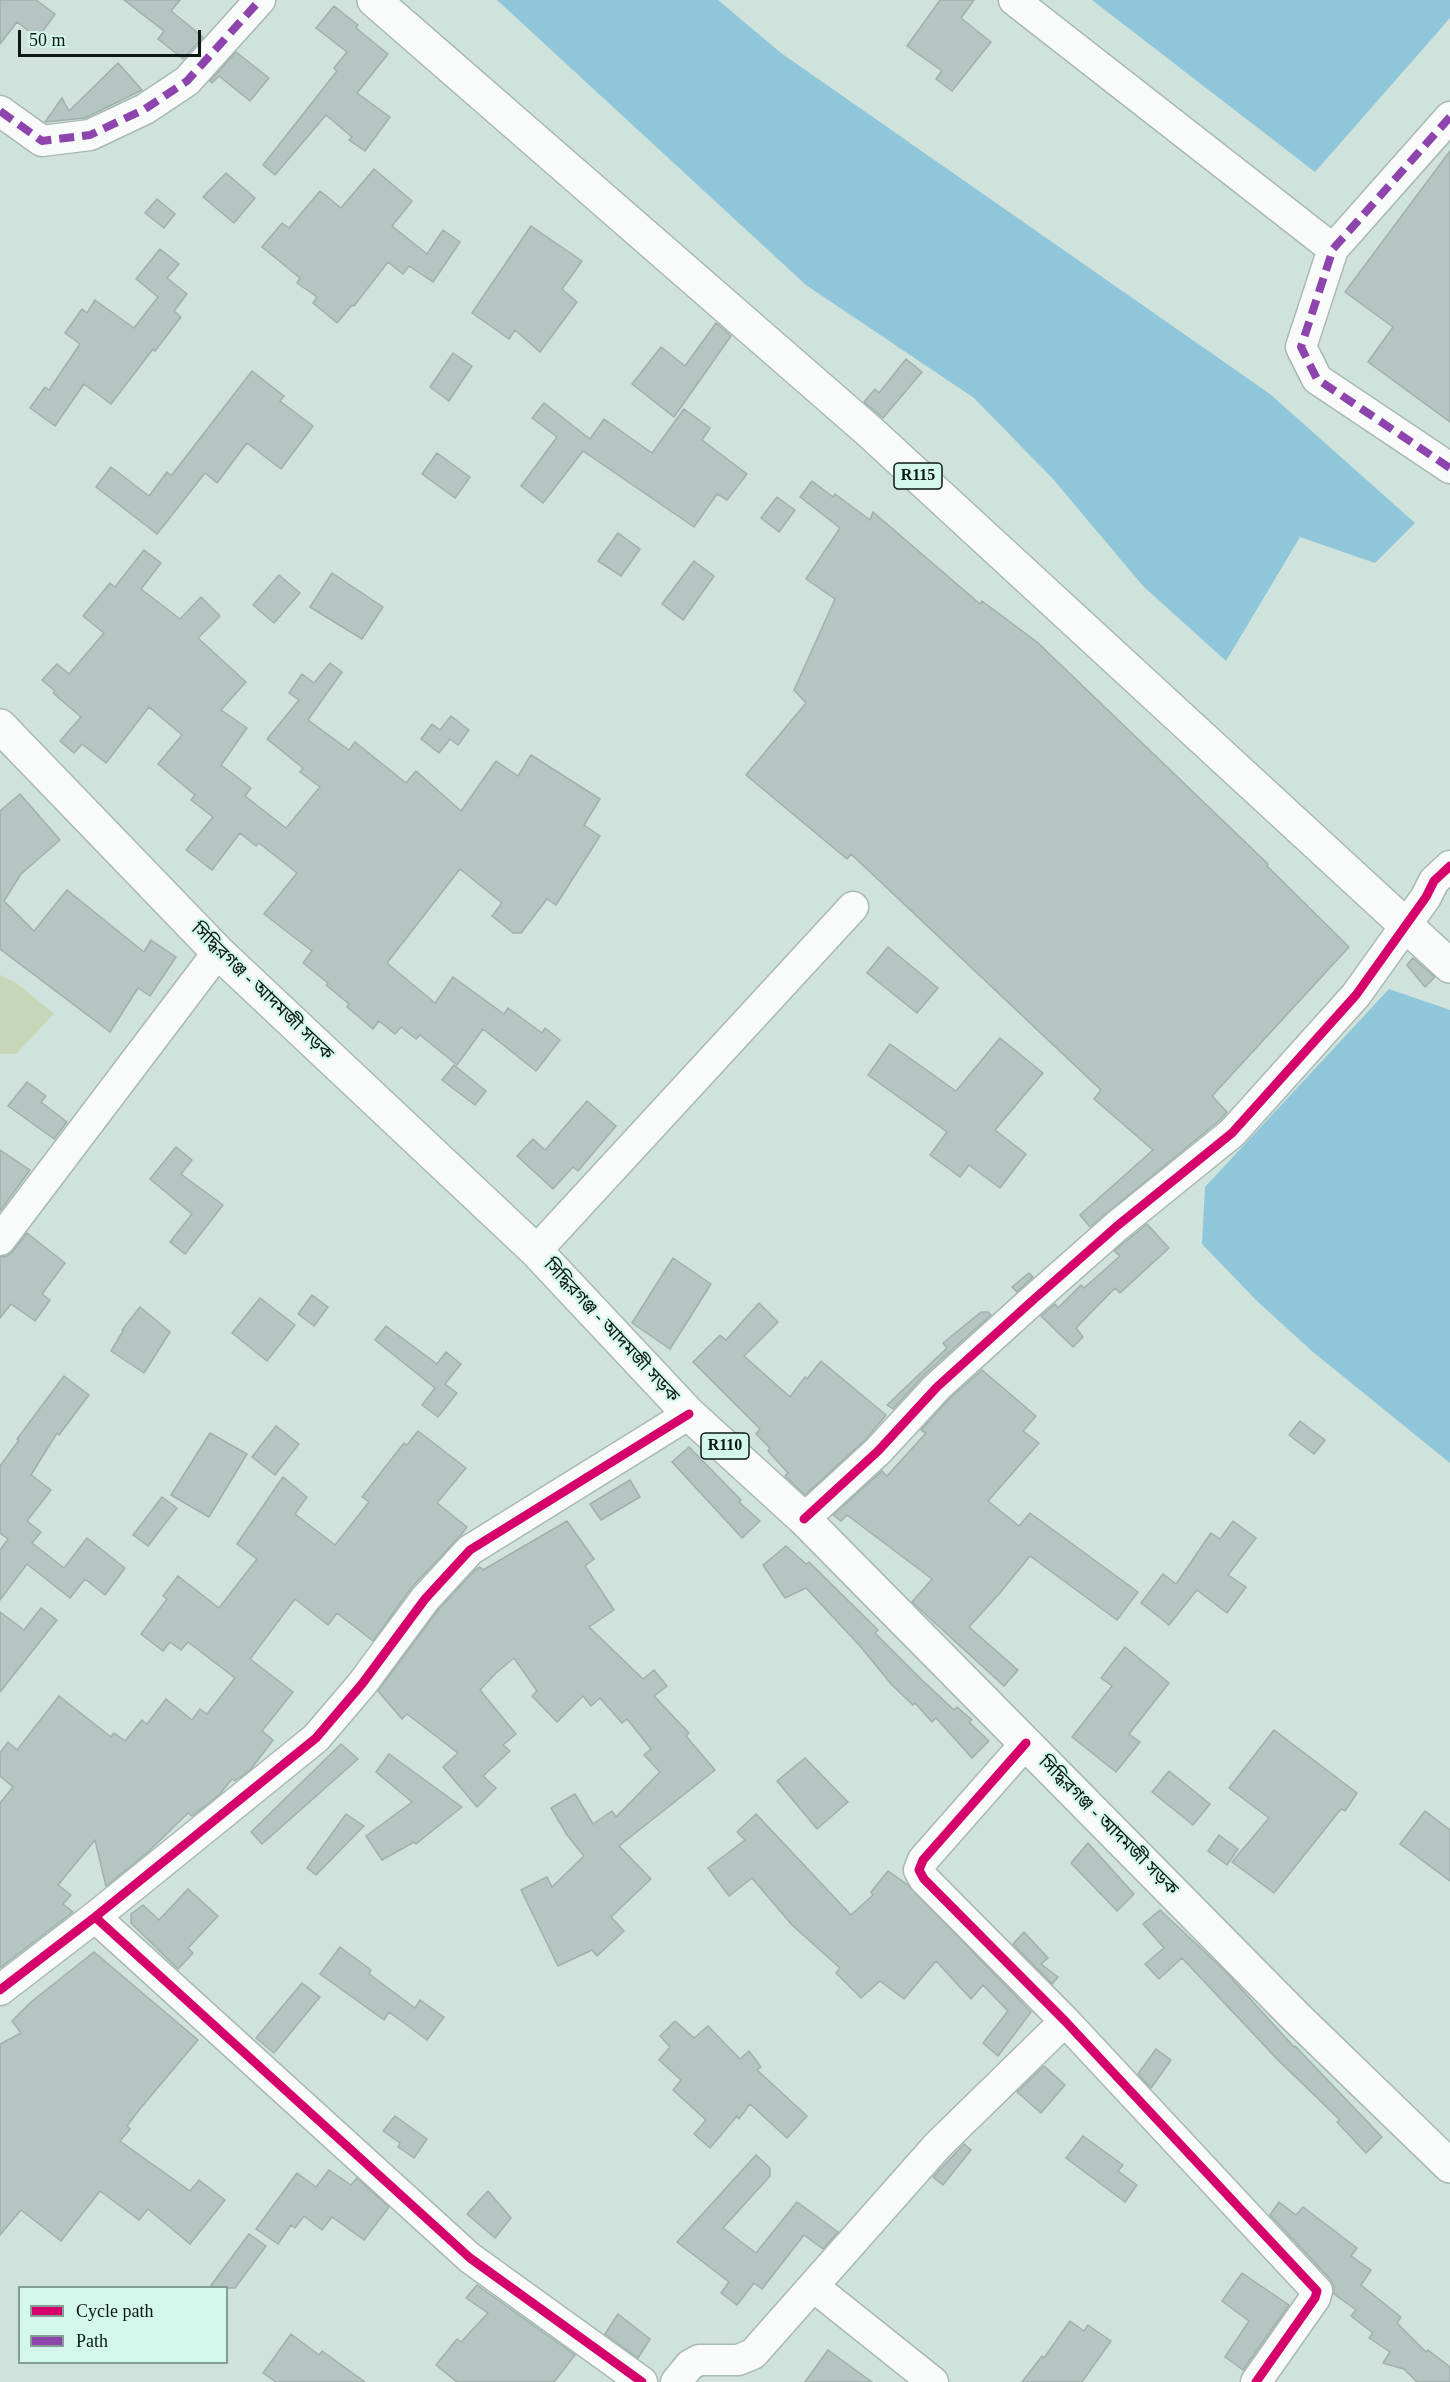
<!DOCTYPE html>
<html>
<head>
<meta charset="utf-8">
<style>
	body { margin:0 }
	#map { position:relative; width:1450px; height:2382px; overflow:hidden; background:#cfe2db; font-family:"Times New Roman",serif }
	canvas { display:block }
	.legend { position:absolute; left:18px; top:2286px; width:210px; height:78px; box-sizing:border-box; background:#d4f7eb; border:2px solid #849e95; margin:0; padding:8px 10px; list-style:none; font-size:18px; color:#0b1814 }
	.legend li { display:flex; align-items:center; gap:12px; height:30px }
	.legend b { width:30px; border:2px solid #849e95 }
	.scale { position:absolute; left:18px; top:30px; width:183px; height:27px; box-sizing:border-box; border:3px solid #0b1814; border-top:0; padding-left:8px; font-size:18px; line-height:21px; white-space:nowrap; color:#0b1814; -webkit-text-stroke:4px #d4f7eb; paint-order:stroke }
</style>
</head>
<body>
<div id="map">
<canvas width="1450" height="2382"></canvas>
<ul class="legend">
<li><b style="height:8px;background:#d6006c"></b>Cycle path</li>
<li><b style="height:8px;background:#8e44ad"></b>Path</li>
</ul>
<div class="scale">50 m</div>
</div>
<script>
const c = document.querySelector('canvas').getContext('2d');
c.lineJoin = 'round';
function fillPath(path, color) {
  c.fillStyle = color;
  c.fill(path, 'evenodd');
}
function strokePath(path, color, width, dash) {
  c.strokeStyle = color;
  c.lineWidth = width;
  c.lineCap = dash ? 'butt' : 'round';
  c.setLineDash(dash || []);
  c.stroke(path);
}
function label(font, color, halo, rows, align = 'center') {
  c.font = font + ' "Times New Roman","Noto Sans Bengali",serif';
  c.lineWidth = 4.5;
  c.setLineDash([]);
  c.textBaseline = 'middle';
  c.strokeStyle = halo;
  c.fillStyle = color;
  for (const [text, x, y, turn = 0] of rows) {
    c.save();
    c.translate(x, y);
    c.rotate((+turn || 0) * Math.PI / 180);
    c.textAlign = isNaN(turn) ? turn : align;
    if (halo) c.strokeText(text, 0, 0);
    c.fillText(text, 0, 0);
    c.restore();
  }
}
const green = new Path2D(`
	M0,975L15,982L54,1014L16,1054H0Z`);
const water = new Path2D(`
	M497,0H718L781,53L1270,394L1415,523L1375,563L1300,537L1226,661L1143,586L1053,479L974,398L806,285Z
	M1092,0H1450V18L1315,172Z
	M1389,989L1450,1010V1463L1313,1352L1258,1302L1202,1244L1205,1187Z`);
const building = new Path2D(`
	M0,0H36L55,14L38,38L17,22L0,44Z
	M124,0H180L171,11L203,37L183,59L158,39L164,31Z
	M940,0H974L961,18L991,42L952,91L936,79L942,71L907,46Z
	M334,6L358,25L356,28L388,54L357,93L390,117L365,151L349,140L352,137L326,115L275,175L263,165L337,71L334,68L347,52L316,28Z
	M236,52L269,78L250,101L219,76L212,83L210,81Z
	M118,63L142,90L85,118L45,122L62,98L69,111Z
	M1450,151V422L1368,362L1393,327L1345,292Z
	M374,169L412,201L392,226L427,254L443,230L460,242L433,282L409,266L403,274L388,262L354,306L352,305L337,323L313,303L317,297L297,283L300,278L262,247L282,223L289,228L320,191L341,208Z
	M226,173L255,198L234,223L203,197Z
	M157,199L175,214L164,228L145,213Z
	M531,226L582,261L562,289L577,302L540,352L515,330L509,339L472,313Z
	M160,249L179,264L167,278L187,294L174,311L181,317L155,351L153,349L111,404L84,384L55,426L30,408L45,387L49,390L80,344L65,333L82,309L87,313L95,300L134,328L158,297L136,279Z
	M716,323L731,336L674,417L632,384L661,347L685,366Z
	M453,353L472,366L449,401L430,387Z
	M906,359L922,372L883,418L864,402L875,389L879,393Z
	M252,371L284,396L280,401L313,426L281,469L247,443L217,483L205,473L157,534L96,487L111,467L149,496L167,472L171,476Z
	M544,403L590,439L604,419L652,453L684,409L710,428L702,440L747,474L727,500L717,494L694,527L583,451L543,503L521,486L557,437L532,418Z
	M437,453L470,477L455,498L422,474Z
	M812,481L833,497L835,494L870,520L873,512L980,604L982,601L1037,642L1268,864L1267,866L1349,947L1212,1096L1227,1112L1220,1120L1090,1227L1080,1215L1153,1150L1094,1099L1101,1090L851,854L847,859L746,775L806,703L794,690L835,599L806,579L840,528L800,497Z
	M777,497L795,510L779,532L761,518Z
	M618,533L640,549L621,576L598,561Z
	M144,550L161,563L141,589L180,619L201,597L220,616L198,638L246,682L221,710L247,728L221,765L251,788L245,796L286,828L320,787L300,772L303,768L267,739L299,700L289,693L302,674L314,683L330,663L342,672L308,720L349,750L355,742L406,783L416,771L461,811L496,761L518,776L531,755L600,799L584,825L600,836L556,905L547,899L521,933H513L492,916L502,903L460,869L387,963L435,1003L453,977L504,1014L508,1008L542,1033L545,1028L560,1040L536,1071L483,1029L457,1065L420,1035L416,1039L401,1027L395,1034L379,1021L373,1029L347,1007L349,1004L326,985L328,983L303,963L312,951L264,914L297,873L259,843L256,846L240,833L212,870L186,850L213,817L191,800L195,795L158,764L182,735L149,707L106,763L82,744L74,753L60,741L81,717L53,693L55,691L42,680L57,664L69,674L104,633L83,616L110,583L115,587Z
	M694,561L714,576L683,620L662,604Z
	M332,573L383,607L362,639L310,607Z
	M279,575L300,593L274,623L253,605Z
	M451,716L469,730L458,745L450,739L439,753L421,739L432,724L440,730Z
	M20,794L60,840L21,874L4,901L34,931L67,890L144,952L151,940L176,957L150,996L138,988L110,1032L0,949V811Z
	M888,947L938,988L917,1013L867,973Z
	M1413,958L1435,977L1425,987L1407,965Z
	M1000,1038L1043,1073L995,1130L1026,1154L1000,1188L969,1165L960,1177L930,1155L947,1132L868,1075L890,1044L956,1091Z
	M454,1065L486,1091L475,1105L442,1080Z
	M27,1082L46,1096L41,1102L67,1122L54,1139L8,1106Z
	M587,1101L616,1126L578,1171L573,1167L553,1189L517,1156L533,1139L545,1150Z
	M176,1147L192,1160L181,1174L223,1205L185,1254L170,1242L192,1214L150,1179Z
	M0,1150L30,1170L0,1211Z
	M1147,1224L1169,1248L1120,1293L1115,1288L1076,1328L1083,1337L1073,1347L1041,1316L1055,1304L1058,1308L1081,1285L1084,1288L1120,1256L1114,1251Z
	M27,1233L65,1263L42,1294L50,1300L35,1321L11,1304L0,1318V1257L7,1256L13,1251Z
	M673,1258L711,1284L670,1349L632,1323Z
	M1029,1273L1033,1277L1017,1292L1012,1287Z
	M312,1295L328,1307L314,1326L298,1314Z
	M260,1298L295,1325L267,1361L232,1333Z
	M759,1303L778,1322L744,1356L790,1397L805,1377L807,1379L821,1361L886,1415L866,1439L805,1495L785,1476L788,1473L768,1451L770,1448L756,1434L760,1429L693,1362L720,1335L726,1340Z
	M140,1307L170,1332L144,1373L111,1351L123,1331L122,1330Z
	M981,1312H988L991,1315L925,1374L893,1409L887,1405L947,1348L943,1343Z
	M386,1326L437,1364L446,1352L461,1364L445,1384L457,1393L438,1417L422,1405L435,1388L375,1340Z
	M982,1370L1036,1416L1023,1431L1039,1443L988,1501L1019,1526L1030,1513L1138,1592L1117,1620L1030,1556L999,1594L969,1627L1018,1670L1004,1686L912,1602L932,1579L847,1515L841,1521L833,1515L882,1471L887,1476L926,1433L921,1430L949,1399Z
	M64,1376L89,1395L59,1435L57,1433L31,1475L51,1490L27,1521L41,1532L32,1543L64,1568L87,1538L125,1568L105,1595L85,1579L70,1598L27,1564L0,1600V1550L8,1539L0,1533V1466L19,1440L17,1439Z
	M1300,1421L1325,1440L1314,1454L1289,1435Z
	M276,1426L299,1444L275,1475L252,1457Z
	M418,1431L466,1468L437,1503L467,1527L461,1535L412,1587L373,1641L337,1613L328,1625L295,1599L250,1659L293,1692L262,1731L273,1740L251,1769L235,1781L232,1779L219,1795L192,1816L188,1813L147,1853L106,1886L95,1840L58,1885L71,1895L63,1904L73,1912L0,1968V1803L13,1787L0,1776V1753L8,1742L17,1750L59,1696L111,1737L114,1733L125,1741L142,1720L147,1724L166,1699L192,1720L200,1709L207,1714L235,1678L188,1642L181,1650L170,1642L163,1651L141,1634L167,1599L163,1596L178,1576L219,1608L257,1559L237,1544L283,1477L307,1497L295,1514L335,1545L369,1502L362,1497L404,1443L407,1445Z
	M210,1433L247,1454L209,1517L171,1495Z
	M689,1447L741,1500L739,1502L760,1521L742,1538L672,1462Z
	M630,1480L640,1497L601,1520L590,1504Z
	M162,1497L177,1508L148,1546L133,1535Z
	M567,1521L594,1559L585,1566L614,1610L589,1627L643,1679L654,1670L667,1686L654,1696L689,1733L686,1736L715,1770L619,1846L651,1879L611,1917L624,1931L597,1956L592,1950L558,1966L521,1890L547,1877L552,1887L584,1856L567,1835L551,1808L575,1794L593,1824L612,1811L616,1817L660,1772L644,1755L651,1749L627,1719L622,1723L600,1698L591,1706L583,1696L557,1722L532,1696L537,1691L514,1658L496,1673L480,1690L516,1734L503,1745L510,1751L483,1776L496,1788L477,1807L443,1767L458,1753L407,1714L402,1719L378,1691L438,1610L475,1570L480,1567L483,1570Z
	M1233,1521L1256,1538L1228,1575L1246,1587L1227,1613L1197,1590L1169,1625L1141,1603L1163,1574L1176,1584L1211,1533L1220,1539Z
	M786,1546L806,1564L809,1562L878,1630L875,1633L923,1681L954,1710L957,1707L972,1720L969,1722L989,1741L972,1758L936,1718L932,1722L915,1703L913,1705L892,1685L860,1646L806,1588L785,1598L763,1565Z
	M41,1608L57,1620L0,1692V1612L24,1630Z
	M1125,1647L1169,1683L1129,1734L1140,1742L1116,1772L1072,1737L1112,1686L1101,1678Z
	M1274,1730L1357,1793L1345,1811L1341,1809L1274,1893L1232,1862L1269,1818L1229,1788Z
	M341,1744L358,1759L262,1844L251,1832Z
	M389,1754L462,1807L416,1844L414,1842L382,1860L366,1836L412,1802L376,1772Z
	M805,1758L848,1802L817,1829L777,1781Z
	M1169,1771L1210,1804L1193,1825L1152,1792Z
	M1425,1811L1450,1830V1881L1400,1844Z
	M346,1814L364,1826L316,1875L307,1868Z
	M756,1814L851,1915L873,1895L871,1892L888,1871L908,1885L1031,2012L998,2056L983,2043L1008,2011L983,1985L971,1999L936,1961L904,1999L880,1981L861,1998L836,1973L840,1968L792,1925L752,1878L729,1896L708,1868L745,1840L737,1832Z
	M1219,1835L1238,1849L1227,1865L1208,1851Z
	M1088,1843L1134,1894L1117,1911L1071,1863Z
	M188,1889L218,1916L188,1948L193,1953L178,1969L131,1923V1914L143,1905L159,1920Z
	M1160,1910L1224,1970L1294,2047L1295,2046L1382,2137L1366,2153L1337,2122L1340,2120L1278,2060L1182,1958L1159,1979L1145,1964L1164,1948L1143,1924Z
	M1024,1932L1048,1958L1041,1964L1058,1977L1052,1984L1013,1944Z
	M340,1947L371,1970L369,1974L415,2008L420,2000L444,2017L427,2040L389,2012L384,2020L320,1974Z
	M94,1952L198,2040L139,2110L127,2126L130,2129L120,2141L190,2191L199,2180L225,2200L190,2244L148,2209L139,2220L100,2191L61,2241L21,2210L0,2235V2044L21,2033L12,2021L31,2002Z
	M302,1983L320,1997L274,2053L256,2038Z
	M675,2021L694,2038L708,2026L740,2059L749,2051L761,2067L757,2070L807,2116L787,2138L750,2104L739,2119L737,2116L710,2148L694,2134L706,2120L673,2090L681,2080L659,2060L670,2047L660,2036Z
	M1156,2049L1171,2060L1151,2088L1138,2074Z
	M1044,2066L1065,2085L1041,2113L1017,2092Z
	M395,2116L427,2139L414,2158L398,2147L400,2143L383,2131Z
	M1083,2136L1123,2165L1118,2171L1137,2185L1125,2202L1066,2158Z
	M964,2144L971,2150L943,2185L933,2177Z
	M756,2155L770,2168V2176L723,2228L756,2253L797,2202L838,2232L823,2249L804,2235L762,2289L754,2283L737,2305L721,2293L729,2282L677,2242Z
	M329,2170L351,2185L357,2178L389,2207L364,2240L332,2217L322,2230L304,2216L295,2228L291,2225L278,2244L256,2229L297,2173L316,2187Z
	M488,2191L511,2218L495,2238L467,2214Z
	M1279,2202L1296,2215L1303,2207L1357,2248L1351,2256L1371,2270L1361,2285L1401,2317L1397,2323L1426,2352L1428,2350L1450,2367V2382H1417L1404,2369L1383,2363L1390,2352L1369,2338L1373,2333L1351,2316L1356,2310L1334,2294V2286L1330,2279L1270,2215Z
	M249,2234L266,2246L235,2288H209Z
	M1242,2273L1289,2305L1243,2370L1225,2357L1249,2321L1222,2301Z
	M477,2285L575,2355L554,2382H457L436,2365L457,2339L461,2342L488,2313L466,2298Z
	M618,2314L650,2339L638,2358L605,2334Z
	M1070,2321L1084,2331L1088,2325L1111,2341L1082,2382H1022L1042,2356L1044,2358Z
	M291,2334L319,2355L322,2351L365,2382H276L263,2373Z
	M828,2350L872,2382H805Z`);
const minor = new Path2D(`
	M1014,0L1333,249
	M0,111L42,141L90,135L145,109L187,81L260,0
	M1450,117L1333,249L1301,347L1317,379L1450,468
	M0,1240L218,952
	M536,1251L853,907
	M804,1519L878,1451L937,1387L1032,1301L1117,1226L1232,1133L1356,995L1426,897L1434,881L1450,866
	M1026,1743L923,1860L919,1870L924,1879L1065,2021L1317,2291L1315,2298L1256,2382
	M95,1917L470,2258L642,2382
	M0,1990L95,1917L316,1738L362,1684L425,1599L470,1550L689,1414
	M814,2287L933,2382
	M676,2382L690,2365L699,2360H738L753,2354L938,2145L1065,2021`);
const major = new Path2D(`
	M374,0L869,431L1450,966
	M0,726L218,952L536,1251L689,1414L804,1519L1297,2018L1450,2166`);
const quiet = new Path2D(`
	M0,111L42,141L90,135L145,109L187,81L260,0
	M1450,117L1333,249L1301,347L1317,379L1450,468`);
const cycleway = new Path2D(`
	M804,1519L878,1451L937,1387L1032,1301L1117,1226L1232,1133L1356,995L1426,897L1434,881L1450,866
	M1026,1743L923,1860L919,1870L924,1879L1065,2021L1317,2291L1315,2298L1256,2382
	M95,1917L470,2258L642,2382
	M0,1990L95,1917L316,1738L362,1684L425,1599L470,1550L689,1414`);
const shields = [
	[918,476,48],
	[725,1446,48]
];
const shieldNames = [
	["R115",918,476],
	["R110",725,1446]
];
const streetNames = [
	["সিদ্ধিরগঞ্জ - আদমজী সড়ক",262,992,44],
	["সিদ্ধিরগঞ্জ - আদমজী সড়ক",611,1331,47],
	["সিদ্ধিরগঞ্জ - আদমজী সড়ক",1108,1826,45]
];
fillPath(green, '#c8d6b8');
fillPath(water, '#90c6d9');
fillPath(building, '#b5c5c2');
strokePath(building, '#a0b0ad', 1.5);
strokePath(minor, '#a9b8b3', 33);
strokePath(major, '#a9b8b3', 36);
strokePath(minor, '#f8fbfa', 30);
strokePath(major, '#f8fbfa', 33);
strokePath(quiet, '#8e44ad', 8, [15, 8]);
strokePath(cycleway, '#d6006c', 9);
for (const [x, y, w] of shields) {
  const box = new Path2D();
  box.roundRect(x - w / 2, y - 13, w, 26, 4.5);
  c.fillStyle = '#d4f7eb';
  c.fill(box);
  strokePath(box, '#0b1814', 1.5);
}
label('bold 16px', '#0b1814', null, shieldNames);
label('18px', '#0b1814', '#d4f7eb', streetNames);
</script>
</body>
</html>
